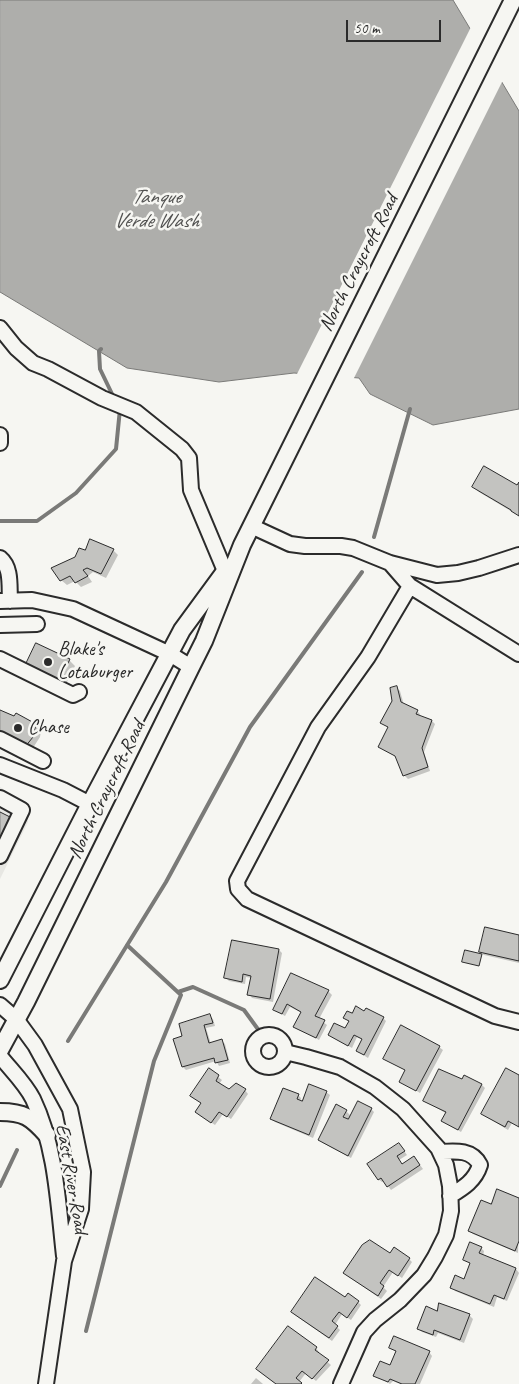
<!DOCTYPE html>
<html>
<head>
<meta charset="utf-8">
<style>
	body { margin:0 }
	#map { position:relative; width:519px; height:1384px; overflow:hidden; background:#f6f6f2; font-family:Caveat,sans-serif }
	canvas { display:block }
	.scale { position:absolute; left:346px; top:20px; width:95px; height:22px; box-sizing:border-box; border:2px solid #2b2b2b; border-top:0; padding-left:6px; font-size:15px; line-height:18px; white-space:nowrap; color:#2b2b2b; -webkit-text-stroke:4px #f6f6f2; paint-order:stroke }
</style>
</head>
<body>
<div id="map">
<canvas width="519" height="1384"></canvas>
<div class="scale">50 m</div>
</div>
<script>
const c = document.querySelector('canvas').getContext('2d');
c.lineJoin = 'round';
function fillPath(path, color) {
  c.fillStyle = color;
  c.fill(path, 'evenodd');
}
function strokePath(path, color, width, dash) {
  c.strokeStyle = color;
  c.lineWidth = width;
  c.lineCap = dash ? 'butt' : 'round';
  c.setLineDash(dash || []);
  c.stroke(path);
}
function label(font, color, halo, rows, align = 'center') {
  c.font = font + ' Caveat,sans-serif';
  c.lineWidth = 5;
  c.setLineDash([]);
  c.textBaseline = 'middle';
  c.strokeStyle = halo;
  c.fillStyle = color;
  for (const [text, x, y, turn = 0] of rows) {
    c.save();
    c.translate(x, y);
    c.rotate((+turn || 0) * Math.PI / 180);
    c.textAlign = isNaN(turn) ? turn : align;
    if (halo) c.strokeText(text, 0, 0);
    c.fillText(text, 0, 0);
    c.restore();
  }
}
const built = new Path2D(`
	M0,787L20,800L28,813V822L0,879Z`);
const water = new Path2D(`
	M0,0H453L519,111V409L433,425L370,394L359,378L294,373L219,382L127,368L0,292Z`);
const pier = new Path2D(`
	M471,27L503,80L353,380L296,376Z`);
const shadow = new Path2D(`
	M519,484V516L479,492L474,486L518,487Z
	M113,550L118,555L106,578L93,572L88,576L92,582L81,587L75,581L67,585L61,580L85,552Z
	M37,644L70,661L75,666L65,686L32,669Z
	M396,687L400,691L404,705L417,711L420,714L419,716L432,721L435,724L424,752L430,771L408,779L404,775L397,757L379,747L389,728L382,723L393,701Z
	M0,710L35,725L41,731L40,737L31,751Z
	M519,936V963L484,955L480,952Z
	M279,950L282,953L273,1002L252,998L249,994L252,978L246,977L245,984L229,981L226,978Z
	M292,975L328,991L332,995L319,1019L327,1025L319,1040L295,1026L302,1013L290,1007L285,1016L274,1010Z
	M364,1012L383,1018L386,1021L368,1058L357,1051L363,1040L357,1037L352,1048L329,1035L345,1030L350,1022L344,1018Z
	M210,1016L213,1019L215,1026L206,1028L211,1044L222,1041L225,1044L230,1063L219,1066L216,1061L186,1070L183,1067L184,1037Z
	M439,1047L443,1050L420,1093L400,1081L406,1071L385,1058Z
	M209,1070L222,1080L219,1084L229,1091L245,1090L248,1094L231,1119L223,1114L215,1125L200,1115Z
	M519,1076V1127L512,1123L508,1130L482,1114Z
	M463,1081L482,1085L485,1088L461,1132L442,1121L447,1114L425,1101Z
	M326,1092L330,1095L313,1138L275,1122L272,1119L298,1095L301,1098L300,1102Z
	M371,1109L374,1112L351,1158L323,1143L320,1140L346,1111L351,1116Z
	M402,1148L407,1155L399,1160L402,1165L417,1161L423,1169L391,1190L384,1181L382,1182L378,1179Z
	M519,1200L518,1253L473,1234L469,1231Z
	M481,1248L484,1251L483,1256L516,1269L519,1273L507,1301L497,1297L494,1307L455,1291L452,1287L464,1281L471,1264L465,1259Z
	M390,1255L409,1259L412,1262L402,1278L393,1272L383,1287L387,1291L381,1299L348,1276Z
	M345,1299L358,1302L361,1305L351,1320L342,1314L335,1325L340,1330L332,1341L295,1315Z
	M437,1312L469,1315L473,1319L464,1343L438,1333L436,1337L422,1332L419,1329Z
	M288,1328L316,1348L319,1352L318,1354L331,1365L316,1381L306,1373L299,1382L301,1384H277Z
	M390,1347L429,1352L432,1356L420,1384H400L393,1381L390,1384L375,1375L391,1367L397,1352Z
	M256,1378L263,1384H251Z`);
const stream = new Path2D(`
	M101,349L99,351L100,369L114,398
	M0,521H37L76,493L116,449L120,409
	M374,537L410,409
	M178,992L193,987L244,1010L260,1032
	M68,1041L166,882L250,727L362,572
	M0,1186L17,1150
	M86,1331L154,1061L181,995L127,945`);
const building = new Path2D(`
	M484,466L517,485L519,482V516L511,511V510L472,487Z
	M90,539L114,549L101,574L87,568L83,570L88,576L75,583L70,576L60,581L51,568L75,557L79,548L85,550Z
	M36,643L70,659L59,682L26,664Z
	M397,686L401,702L418,710L416,714L432,720L422,748L428,767L403,776L395,756L378,747L388,727L380,723L392,701L390,688Z
	M0,710L14,716L16,713L36,724L33,737L25,747L0,735Z
	M0,812L16,820L0,852Z
	M485,927L519,935V961L479,952Z
	M232,940L279,949L270,999L247,995L251,976L243,974L242,982L224,978Z
	M465,950L482,954L479,966L462,962Z
	M291,973L329,990L315,1016L325,1020L316,1038L293,1027L301,1012L287,1004L282,1014L273,1010Z
	M356,1006L364,1011L366,1008L384,1017L364,1055L356,1051L362,1039L354,1035L348,1046L328,1035L334,1023L345,1028L349,1021L343,1018L347,1011L352,1013Z
	M210,1014L213,1023L204,1025L209,1043L222,1039L228,1060L215,1063L214,1058L182,1067L173,1039L182,1036L179,1024Z
	M401,1025L440,1046L416,1091L399,1082L405,1070L383,1059Z
	M209,1068L219,1075L216,1081L229,1089L236,1083L246,1089L227,1117L219,1112L211,1123L195,1112L201,1103L190,1096Z
	M506,1068L519,1075V1127L508,1121L505,1127L481,1114Z
	M439,1069L462,1079L464,1075L482,1084L458,1130L441,1121L446,1112L423,1101Z
	M309,1084L327,1091L309,1135L270,1119L283,1088L299,1094L297,1099L302,1101Z
	M358,1101L372,1108L348,1156L318,1140L336,1104L347,1110L343,1117L348,1119Z
	M399,1143L405,1151L397,1156L402,1164L414,1156L420,1165L387,1187L381,1178L378,1180L367,1164Z
	M497,1189L519,1198V1241L515,1251L468,1231L481,1200L491,1204Z
	M370,1240L390,1253L394,1247L410,1258L398,1276L389,1270L380,1283L384,1286L378,1296L343,1273L362,1245Z
	M470,1242L482,1247L479,1253L516,1268L504,1299L494,1295L490,1304L450,1288L455,1275L464,1279L470,1263L463,1260Z
	M315,1277L345,1297L348,1293L359,1301L347,1318L339,1312L332,1321L338,1326L329,1338L291,1312Z
	M439,1303L470,1314L460,1340L434,1330L433,1335L417,1329L426,1306L437,1311Z
	M288,1326L317,1347L315,1350L329,1360L312,1379L302,1371L296,1378L302,1383L301,1384H276L256,1369Z
	M394,1336L430,1351L415,1384H402L390,1379L388,1382L373,1376L380,1361L390,1365L396,1351L389,1348Z`);
const minor = new Path2D(`
	M0,328L16,348L33,363L48,369L102,398L136,412L182,449L189,458L191,490L225,571
	M0,435V443
	M251,526L290,544L305,546H341L353,548L390,563L437,575L458,573L479,568L519,555
	M0,558C12,568 9,586 10,601
	M390,563L410,586L519,654
	M410,586L368,657L318,727L237,881L238,889L247,899L495,1016L519,1022
	M0,601L32,600L73,609L170,654L191,667
	M0,625L37,624
	M0,659L73,695L79,692
	M0,739L43,761
	M0,765L63,790L90,804
	M0,798L22,810L0,856
	M0,1005L16,1019L35,1045L70,1109L83,1172L81,1209L64,1261L46,1384
	M253 1051a16 16 0 1 1 32 0a16 16 0 1 1-32 0Z
	M285,1052L306,1057L340,1067L375,1087L403,1109L438,1148L446,1165L450,1186L451,1211L446,1235L435,1257L424,1275L400,1300L375,1320L364,1332L341,1384
	M0,1056C11,1070 25,1083 33,1099C56,1147 58,1203 64,1256
	M440,1152C455,1151 472,1149 480,1165C475,1181 463,1188 450,1196`);
const major = new Path2D(`
	M0,980L90,804L182,630L226,570
	M0,1050L26,1002L191,667L204,641L242,545L513,0
	M0,1112C24,1112 31,1117 47,1135`);
const markers = [
	[48,662,5,"#2b2b2b"],
	[18,728,5,"#2b2b2b"]
];
const streetNames = [
	["North Craycroft Road",359,263,-63],
	["North Craycroft Road",107,790,-64],
	["East River Road",71,1179,80]
];
const poiNames = [
	["Blake's",58,650],
	["Lotaburger",58,673],
	["Chase",28,728]
];
const waterNames = [
	["Tanque",156,197],
	["Verde Wash",156,221]
];
fillPath(built, '#e7e7e3');
fillPath(water, '#aeaeab');
strokePath(water, '#7a7a78', 1);
fillPath(pier, '#f6f6f2');
fillPath(shadow, '#0003');
strokePath(stream, '#7a7a78', 4);
fillPath(building, '#c3c3c0');
strokePath(building, '#2b2b2b', 1);
strokePath(minor, '#2b2b2b', 18);
strokePath(major, '#2b2b2b', 20);
strokePath(minor, '#f6f6f2', 14);
strokePath(major, '#f6f6f2', 16);
for (const [x, y, r, color] of markers) {
  const dot = new Path2D();
  dot.arc(x, y, r, 0, 2 * Math.PI);
  c.fillStyle = color;
  c.fill(dot);
  strokePath(dot, '#f6f6f2', 2);
}
label('20px', '#2b2b2b', '#f6f6f2', streetNames);
label('20px', '#2b2b2b', '#f6f6f2', poiNames, 'left');
label('italic 21px', '#525251', '#f6f6f2', waterNames);
</script>
</body>
</html>
